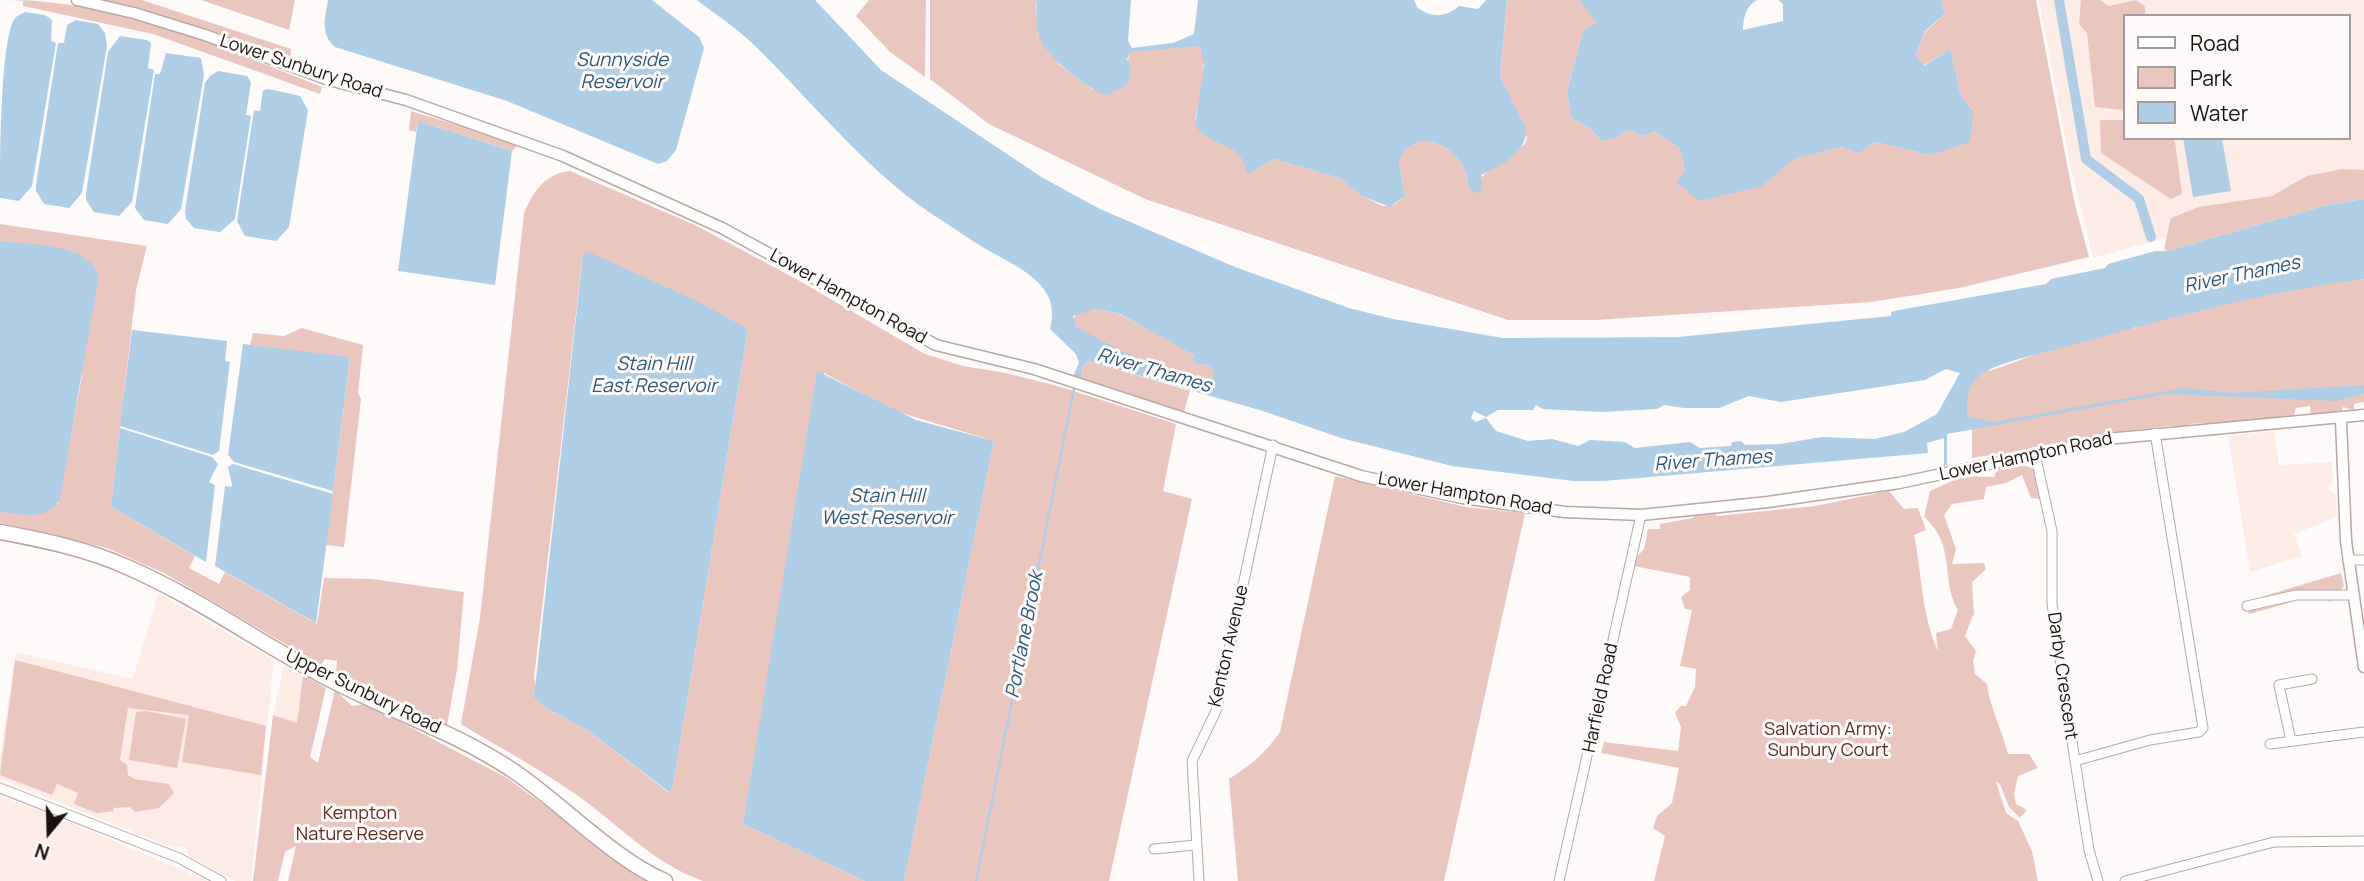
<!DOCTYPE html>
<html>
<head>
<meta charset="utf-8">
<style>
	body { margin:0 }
	#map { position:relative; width:2364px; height:881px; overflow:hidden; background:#fefaf9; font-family:Manrope,sans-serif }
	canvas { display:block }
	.legend { position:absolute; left:2123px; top:14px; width:228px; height:126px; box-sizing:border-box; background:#fefaf9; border:2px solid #a29d9c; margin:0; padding:9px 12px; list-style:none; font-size:21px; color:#191210 }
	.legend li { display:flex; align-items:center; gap:14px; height:35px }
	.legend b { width:35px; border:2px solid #a29d9c }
	.north { position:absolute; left:14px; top:797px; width:70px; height:70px; -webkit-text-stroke:5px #fefaf9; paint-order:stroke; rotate:199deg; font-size:19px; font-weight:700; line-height:28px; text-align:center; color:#191210 }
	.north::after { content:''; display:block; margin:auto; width:24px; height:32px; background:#191210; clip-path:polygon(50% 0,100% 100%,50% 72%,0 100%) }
</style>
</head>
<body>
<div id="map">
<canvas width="2364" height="881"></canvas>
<ul class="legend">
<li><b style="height:9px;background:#fff"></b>Road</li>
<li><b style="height:19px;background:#eac7be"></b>Park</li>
<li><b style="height:19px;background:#afcde5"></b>Water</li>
</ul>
<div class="north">N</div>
</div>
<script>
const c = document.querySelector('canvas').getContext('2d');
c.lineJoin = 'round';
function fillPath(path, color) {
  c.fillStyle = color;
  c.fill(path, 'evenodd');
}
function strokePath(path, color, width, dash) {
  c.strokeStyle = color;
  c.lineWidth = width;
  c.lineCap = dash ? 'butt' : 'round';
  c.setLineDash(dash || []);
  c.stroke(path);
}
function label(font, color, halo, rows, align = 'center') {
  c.font = font + ' Manrope,sans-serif';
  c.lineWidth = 6;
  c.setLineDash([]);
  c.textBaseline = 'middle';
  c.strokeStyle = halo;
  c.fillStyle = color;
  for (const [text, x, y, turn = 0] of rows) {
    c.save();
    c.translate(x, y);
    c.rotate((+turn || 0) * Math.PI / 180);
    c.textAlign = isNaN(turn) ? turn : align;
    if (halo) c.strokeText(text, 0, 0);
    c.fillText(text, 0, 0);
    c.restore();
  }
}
const built = new Path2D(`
	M2039,0H2364V182L2093,258L2071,168ZM2124,16H2348V138H2124Z
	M2274,431L2279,465L2332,462L2333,483L2326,488L2335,493L2337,517L2294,534L2302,556L2250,572L2228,436Z
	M158,593L274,660L251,881H236L190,857L185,848L178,846L176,849L0,779V757L16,652L133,679Z
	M284,665L303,675L297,724L273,715Z
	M0,796L57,817L208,881H0Z`);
const green = new Path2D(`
	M9,0C117,0 223,48 322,87L320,94L153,34L23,6V1Z
	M77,0H142L291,49L290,66Z
	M201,0H295L289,30Z
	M869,0H926L925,77L890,52L856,16Z
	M930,0H1036L1038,35L1060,65L1093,90L1127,62L1131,52L1198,44C1210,58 1199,102 1195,120L1240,152L1250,173L1274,159L1339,178L1362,196L1383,206L1394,205L1405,196L1399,161C1417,119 1470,153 1468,187L1525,144L1527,137L1500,76L1507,0H1580L1598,23L1583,31L1567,91L1571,118L1591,129L1601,141L1617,138L1627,130L1643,136L1655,132L1679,147L1685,170L1763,186L1793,159L1842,147L1859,152L1875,142L1930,155L1973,111L1961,96L1950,49L1923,66L1916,55L1925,32L1945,14L1941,0H2036L2074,201L2089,257L1959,288L1871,302L1595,320H1508L1145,199L989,124L930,79Z
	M2081,0H2100L2109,6L2136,0L2145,7V16H2124V110L2095,107L2087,33L2079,24Z
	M411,111L519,144L512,151L418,121L416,132L409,130Z
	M2100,120H2124V138H2171L2175,142L2182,194L2171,199L2101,153Z
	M2342,169L2364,170V199L2327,205L2167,251L2164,249L2171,218L2199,207L2272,196L2307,176Z
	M570,171L695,225L798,280L925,354L963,366L1006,373L1061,387L1176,424L1163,491L1192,499L1109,881H904L994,441L895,411L824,373L743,824L865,881H703C651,863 616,821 571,791C536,767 497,746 461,724L480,618L524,213C534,191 544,174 570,171ZM583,254L748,329L673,786L668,792L590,732L540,704L534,678Z
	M0,224L147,246L136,290L111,507L195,556L189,568L219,584L225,572L317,624L324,578L372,579L464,592L457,670L447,725L362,684L336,674L337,661L325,659L321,665L164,573L107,548L0,523V512L34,515L58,504L82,376L74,252L0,241Z
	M2364,279V389H2333L2339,398L2364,394V402L2354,404V410L2343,407L2339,418H2311L2310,406L2296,408L2293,418L2237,421V424L2204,427V423L2189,424L2186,428L2168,426L2107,433L2031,448L2032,453L2000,459L1997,454L1972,458V429L1960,423L1963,401L1975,365L1990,371L2095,333L2136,328L2140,322L2319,283Z
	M1095,309L1119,314L1187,350L1194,355L1192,361L1200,366L1206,364L1213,370V378C1189,383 1086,341 1072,321L1077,313Z
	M302,328L363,345L358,393L361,399L344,547L326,545L350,358L250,345L253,333L284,336Z
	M1088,361L1190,391L1184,412L1081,378L1082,368Z
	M2020,464L2035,469L2041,499L2031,498L2022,475L2006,483L1986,487L1984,499L1952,504L1944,515L1956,549L1952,564L1984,563L1986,569L1972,582L1974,613L1965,636L1976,651L1973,661L1975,674L1987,684C1990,709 2002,729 2008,754H2029L2038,768L2018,776L2014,794L2016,804L2027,810L2020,818L2009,807L2000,784L1996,782L2006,813L2018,821L2032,851L2038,881H1654L1665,836L1653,828L1657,816L1672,803L1679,768L1601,753L1604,742L1678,751L1681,727L1675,713L1681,706H1686L1695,687L1696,669L1680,666L1692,610L1685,609L1681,597L1690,590V577L1634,566V560L1644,549L1648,529H1660V524L1693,518L1697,513L1713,511L1717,516L1815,506L1889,491L1904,509L1918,508L1926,530L1914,535C1922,573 1921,614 1938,651L1936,633L1951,629L1958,610C1940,581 1957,545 1924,517L1930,491L1963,476L1994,477L1998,467Z
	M1335,476L1466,507L1525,513L1444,881H1238L1229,779C1250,766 1266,752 1280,732Z
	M2341,573L2344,586L2332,601L2306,598L2249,614L2244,602Z
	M15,660L266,726L261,775L182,762L189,715L128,708L120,760L127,765L128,775L134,779L169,784L174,793L159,808L135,812L130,807L113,808L114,811L97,813L74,804L78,793L57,784L52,795L0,775Z
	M303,675L326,688L310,757L318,763L335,690L352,706L366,704L507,778L648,881H288L296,846L285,852L278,881H253L273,715L297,723Z
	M146,711L186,719L177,768L129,760L136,712Z`);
const water = new Path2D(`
	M328,0H652L699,37L704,48L676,150L667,161L658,164L507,101L335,47C320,34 325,18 328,0Z
	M697,0H815L881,70L1043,178L1100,209L1235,267L1349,308L1393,319L1503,338L1678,337L1891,316V312L1899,310L2046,284L2051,279L2105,268L2108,264L2155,251H2167L2327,205L2364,199V279C2261,292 2158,321 2058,349C2039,354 1991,364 1978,377C1966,389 1967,401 1967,416L1993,422L2183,388L2234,393L2364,385V394L2335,401L2166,394L1947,434V465L1944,466V438L1927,443L1928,453L1604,481H1574L1452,466L1341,438L1263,411L1088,361L1082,368L1081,378L1073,376L1079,363L1076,354L1050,329C1063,283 1016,267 984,248C970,240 956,229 944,222C870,176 814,103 752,43C735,27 715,14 697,0ZM1095,309L1120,314L1194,355L1192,361L1200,366L1206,364L1213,370V378C1185,384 1101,342 1076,326L1073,316ZM1946,369L1960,373L1937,414L1904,432L1875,439L1822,437L1780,444L1745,445L1741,441L1732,442L1731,446L1700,448L1690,442L1635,448L1625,442L1590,440L1578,446L1552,439L1528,441L1496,431L1486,418L1476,422L1471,418L1474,411L1486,417L1498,410H1533L1536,405L1543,409L1602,412L1657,409L1664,405L1684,408H1719L1749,396L1781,402L1925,380Z
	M1036,0H1131L1128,41L1132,48L1173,43L1194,34L1198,0H1414L1417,7C1430,18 1446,18 1459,6L1478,9L1486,0H1507L1500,76L1526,129C1528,152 1499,167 1481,175L1482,189L1475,194L1468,187C1470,153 1417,119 1399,161L1405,196L1390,207L1362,196L1339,178L1274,159L1250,173L1246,172C1243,140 1210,149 1195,125L1204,66L1200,46L1131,52L1127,59L1131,68L1127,85L1107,95L1101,94C1083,84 1042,54 1038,33C1035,22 1038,11 1036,0Z
	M1580,0H1757C1746,5 1743,19 1743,30L1783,21V4L1778,0H1941L1945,14L1925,31L1916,55L1924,66L1950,49L1961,96L1973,111L1970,142L1930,155L1875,142L1859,153L1842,147L1794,159L1763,186L1699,201L1676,182L1685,170L1679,147L1655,132L1643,136L1627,130L1617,138L1601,141L1591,129L1571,118L1567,91L1583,31L1597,23Z
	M25,12L45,15L52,20L51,41L56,43L32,186L19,201L0,198C0,166 0,38 15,18C18,15 22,14 25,12Z
	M76,20L98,24L105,33L107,46L82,193L69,208L44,204L36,191V185L58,43H64L67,25Z
	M120,36L147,40L151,43L148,68L154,70L132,202L119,216L94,212L86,200V193L108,52Z
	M166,53L201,58L204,75L181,209L168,224L144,220L135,208L155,74H160Z
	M218,71L247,76L251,82L246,115L251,116L235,219L220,232L194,228L186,219L185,211L205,83L210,76Z
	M269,89L300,96L308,110L289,227L276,241L245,236L237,221L254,110L260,111L263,90Z
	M418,121L512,151L495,285L398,271Z
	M2183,138H2222L2231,191L2193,197Z
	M0,241C31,245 85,242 99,274L60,499C48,522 21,514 0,512Z
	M589,252L699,302L748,329L673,786L669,792L590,732L540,704L534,697L581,273L583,254Z
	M132,330L227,341L225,361L230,362L219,451L213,455L120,426Z
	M243,344L350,357L333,491L234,462L228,455Z
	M817,371L916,420L994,441L904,881H865L743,824Z
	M120,428L212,457L218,464L209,482L215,485L206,562L111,507Z
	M233,464L333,494L316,623L215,566L225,486L231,487L232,485L228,467Z`);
const stream = new Path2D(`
	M976,881L1074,389`);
const canal = new Path2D(`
	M2059,0L2086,159L2139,199L2151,237`);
const minor = new Path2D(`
	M2035,454L2052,531V604L2075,761L2150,740L2199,732L2203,728L2155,433
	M2348,560H2364
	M2247,606L2296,595H2351
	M2291,741L2279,685L2312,679
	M2270,744L2364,732
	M2075,761L2089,850L2098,881
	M0,788L179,858L221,881
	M1154,849L1195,845
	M1199,881L1192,761L1216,711L1273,445
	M1559,881L1641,515
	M2125,881L2274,842L2364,841`);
const tertiary = new Path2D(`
	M77,0L134,13L205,35L329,80L406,100L563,156L722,228L936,345L1034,369L1361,476L1462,498L1565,512L1641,515L1768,502L1899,483L2107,439L2364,415
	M2341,420L2346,541L2364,667`);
const trunk = new Path2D(`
	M0,532C43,540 87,549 127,567C199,598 262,645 331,680C392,712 458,733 515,772C562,804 615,860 665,881`);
const streetNames = [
	["Lower Sunbury Road",301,67,18],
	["Lower Hampton Road",848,297,29],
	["Lower Hampton Road",2026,457,-12],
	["Lower Hampton Road",1465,494,10],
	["Kenton Avenue",1229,646,-77],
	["Darby Crescent",2062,676,82],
	["Upper Sunbury Road",363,692,26],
	["Harfield Road",1601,698,-78]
];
const parkNames = [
	["Salvation Army:",1828,730],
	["Sunbury Court",1828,751],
	["Kempton",360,814],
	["Nature Reserve",360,835]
];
const waterNames = [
	["Sunnyside",622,61],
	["Reservoir",622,83],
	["River Thames",2242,275,-12],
	["Stain Hill",654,365],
	["East Reservoir",654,387],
	["River Thames",1154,371,16],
	["River Thames",1713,461,-4],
	["Stain Hill",887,497],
	["West Reservoir",887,519],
	["Portlane Brook",1025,635,-79]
];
fillPath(built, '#fdebe6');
fillPath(green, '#eac7be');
fillPath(water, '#afcde5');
strokePath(stream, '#afcde5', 2.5);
strokePath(canal, '#afcde5', 10);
strokePath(minor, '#bba6a1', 11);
strokePath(tertiary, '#bba6a1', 13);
strokePath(trunk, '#bba6a1', 17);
strokePath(minor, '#fff', 9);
strokePath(tertiary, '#fff', 10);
strokePath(trunk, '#fff', 14);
label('18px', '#191210', '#fefaf9', streetNames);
label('18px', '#5d2b1e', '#fefaf9', parkNames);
label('italic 19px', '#28597b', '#fefaf9', waterNames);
</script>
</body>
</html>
